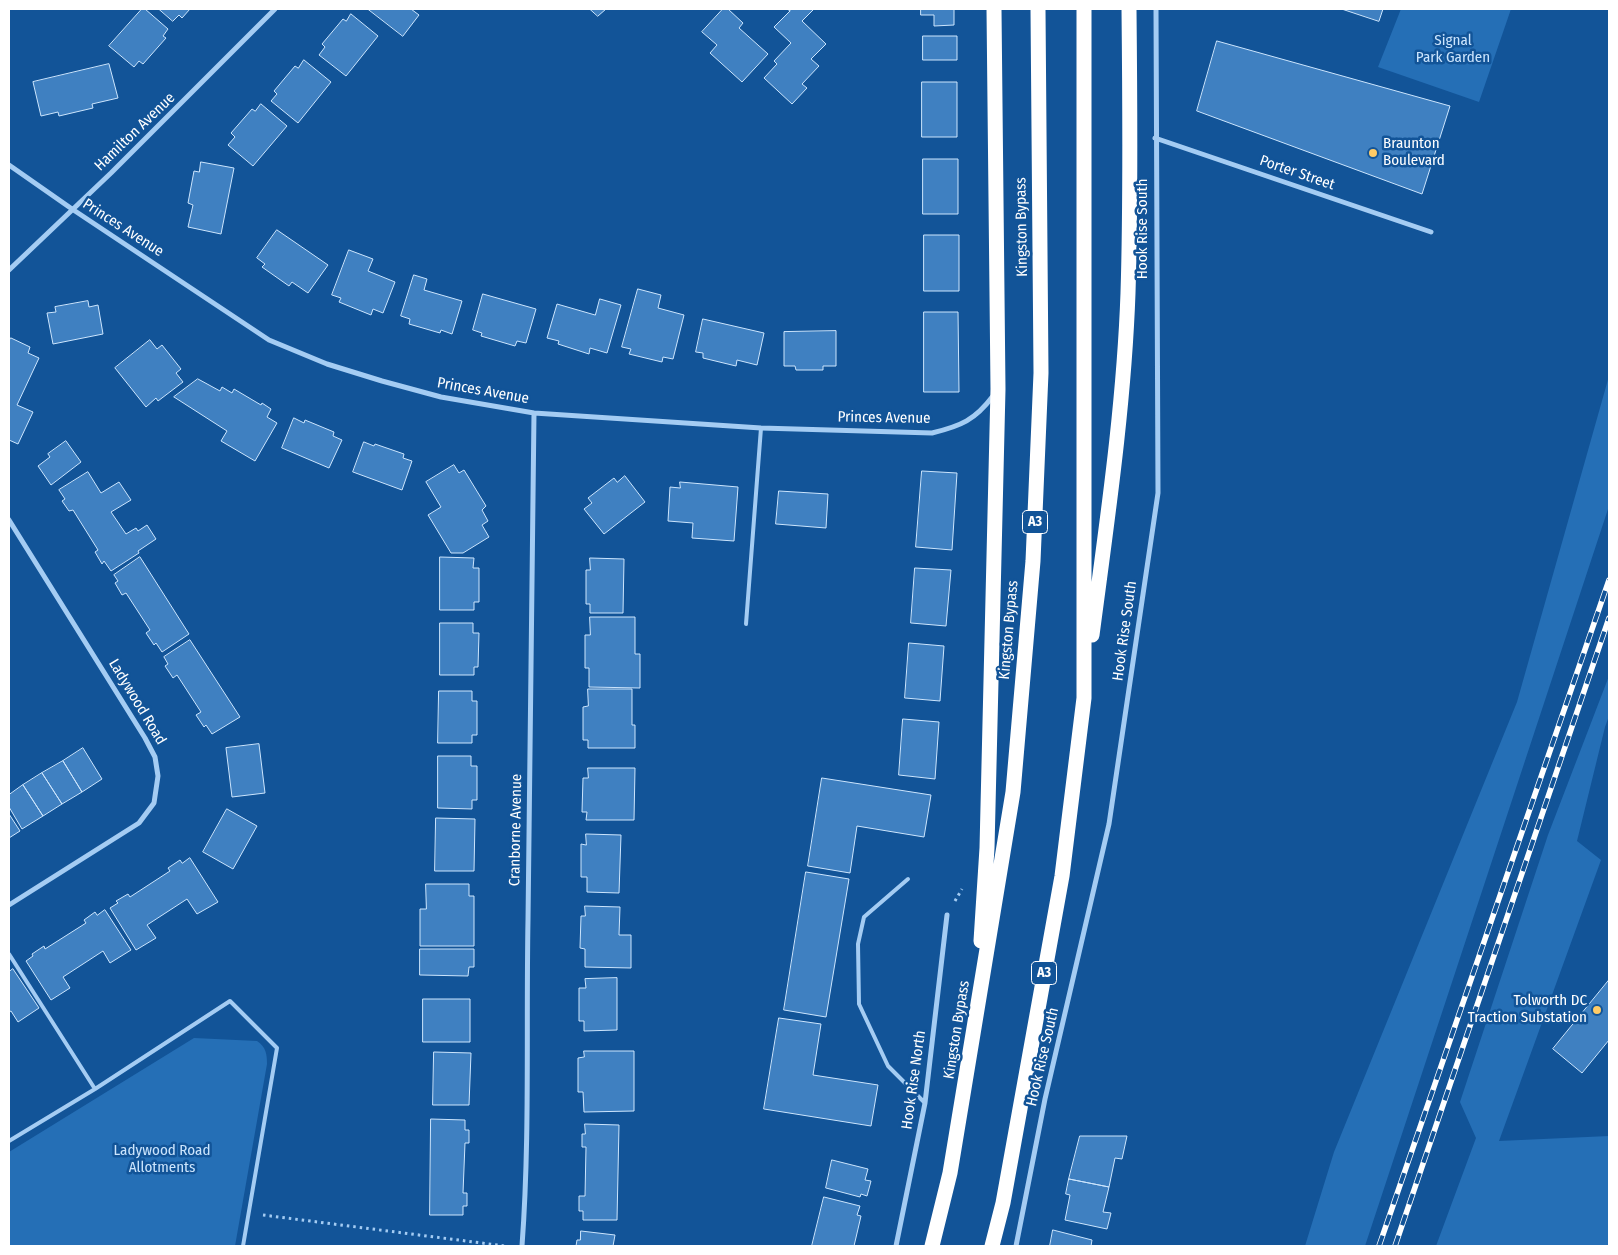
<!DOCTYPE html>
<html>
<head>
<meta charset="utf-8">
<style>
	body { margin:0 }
	#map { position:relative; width:1618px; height:1255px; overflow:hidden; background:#125498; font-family:"Fira Sans Condensed",sans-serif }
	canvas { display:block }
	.frame { position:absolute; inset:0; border:10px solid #fff; pointer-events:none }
</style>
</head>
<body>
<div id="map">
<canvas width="1618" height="1255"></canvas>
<div class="frame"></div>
</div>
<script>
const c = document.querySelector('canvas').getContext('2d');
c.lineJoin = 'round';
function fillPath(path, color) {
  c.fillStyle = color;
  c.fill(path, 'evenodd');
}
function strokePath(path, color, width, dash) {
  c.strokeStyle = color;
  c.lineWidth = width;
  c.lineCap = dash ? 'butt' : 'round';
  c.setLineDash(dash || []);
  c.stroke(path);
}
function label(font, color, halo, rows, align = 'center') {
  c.font = font + ' "Fira Sans Condensed",sans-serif';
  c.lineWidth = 5;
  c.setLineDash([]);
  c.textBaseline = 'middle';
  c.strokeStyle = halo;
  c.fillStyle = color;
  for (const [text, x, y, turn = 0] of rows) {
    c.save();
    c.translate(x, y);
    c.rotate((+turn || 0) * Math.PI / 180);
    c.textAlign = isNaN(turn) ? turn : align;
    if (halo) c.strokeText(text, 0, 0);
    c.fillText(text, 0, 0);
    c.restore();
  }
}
const green = new Path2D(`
	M1401,9H1511L1479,102L1378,67Z
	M1609,376V506L1365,1246H1305L1334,1152L1517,702Z
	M1609,676V716L1605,727L1577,841L1601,860L1499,1141L1609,1136V1246H1436L1476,1138L1460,1102L1548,835Z
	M194,1038L257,1041C266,1047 267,1054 267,1064L235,1246H9V1152Z`);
const building = new Path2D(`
	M142,9H145L168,29L163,36L166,38L143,64L139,61L134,67L109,46Z
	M159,9H190L182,18L179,15L173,21Z
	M368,9H411L419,15L403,36Z
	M590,9H606L598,16Z
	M723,9H728L743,23L739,28L768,54L742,82L710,53L717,45L702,32Z
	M787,9H814L802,21L826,44L811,59L819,66L802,84L807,88L792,104L764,78L777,64L774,61L791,43L774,27L790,11Z
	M921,9H954V25L934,26V15H921Z
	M1342,9H1383L1379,21Z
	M351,14L378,36L346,76L319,55L325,47L322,44L343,19L346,21Z
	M923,36H957V60H923Z
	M1217,41L1450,106L1422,194L1197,111Z
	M304,60L331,82L298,123L271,101L277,94L274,91L295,66L298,68Z
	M109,64L118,98L92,104L93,108L59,116L58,112L41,116L33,82Z
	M922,82H957V137H922Z
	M261,104L287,126L253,166L228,145L235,137L231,133L252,109L255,111Z
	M923,159H958V214H923Z
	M201,162L234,168L221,234L188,227L193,205L188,203L194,171L199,172Z
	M277,230L328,265L308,293L292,282L289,286L262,267L265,264L257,258Z
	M924,235H959V291H924Z
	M349,250L373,259L368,271L395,282L383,313L373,309L371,315L339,302L341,298L332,295Z
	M414,275L427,279L424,290L462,301L452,334L441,330L440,333L409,324L410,319L401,316Z
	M638,289L661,295L658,308L684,315L673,359L663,357L662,362L629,354L631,349L622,347Z
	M483,294L536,309L526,343L517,341L515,346L481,336L482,333L473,330Z
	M600,299L621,305L607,353L590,348L589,354L558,344L559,341L547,338L557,304L595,315Z
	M88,301L89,307L98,305L103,334L53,344L47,313L56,312L55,307Z
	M924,312H958L959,392H924Z
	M703,319L764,333L757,365L737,360L736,366L703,358V353L696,352Z
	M836,331V366H823V370H796L795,366H784V332Z
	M11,338L30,347L28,353L39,358L17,405L33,412L18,444L9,440V341Z
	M150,340L157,349L162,345L181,369L176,373L183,382L158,401L156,398L146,407L115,368Z
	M198,379L220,391L222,387L232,393L234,389L261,405L262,403L271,409L267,417L277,423L255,461L221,441L227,431L174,397Z
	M294,418L304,423L305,420L334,432L333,436L342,440L329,468L282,448Z
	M66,441L81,462L51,485L38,466L50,457L48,454Z
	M364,442L374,446L375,444L404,454L403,458L412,461L402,490L353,472Z
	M454,465L459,473L464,470L486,506L482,510L488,521L482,525L489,537L463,553H451L428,515L441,507L426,482Z
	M922,471L957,473L952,550L916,547Z
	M88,472L101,493L119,482L131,500L111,512L126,534L136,528L138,531L147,525L156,539L138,551L139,553L111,571L104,561L102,564L95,552L98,550L73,510L69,511L62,501L65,499L59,490Z
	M625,476L645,502L604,534L584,509L592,503L588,498L614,478L617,482Z
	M680,482L738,487L734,541L692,538L693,523L668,521L670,487L680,488Z
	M779,491L828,494L826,528L776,524Z
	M140,557L189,634L162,652L156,643L154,645L146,633L150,630L126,593L122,595L115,583L118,581L114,575Z
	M440,557L474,558L473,568H479V602H474V610H440Z
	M590,558L624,559L623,613H590V604H586V570H590Z
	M915,568L951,570L946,626L911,623Z
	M590,617H635V654H640V688L589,687V668H585V635H590Z
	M440,623H473V633H479L478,667H474V675H440Z
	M190,640L240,717L212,734L206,725L204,727L196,715L201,712L177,675L173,678L165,666L168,664L164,657Z
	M909,643L944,646L940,701L905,698Z
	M588,689H632V725H635V748H588V740H583V707L588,706Z
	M439,691H472V701H477V735H472V743H438Z
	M903,719L939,722L935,779L899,775Z
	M259,744L265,793L232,797L226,748Z
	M83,748L102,779L82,792L63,761Z
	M438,756H471V766H477V800H472V809L438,808Z
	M63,761L82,792L62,804L42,773Z
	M588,768H635L634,820H586L587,812H582L583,778H588Z
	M42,773L62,804L43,816L23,785Z
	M822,778L931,795L924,837L857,826L850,873L808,866Z
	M23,785L43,816L22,829L9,807V795Z
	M227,809L257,826L233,869L203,852Z
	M9,814L20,831L9,838Z
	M436,818L475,819L474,871H435Z
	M586,834L621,835L619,893L587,892V877H581V844L586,845Z
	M190,858L218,902L197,914L187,899L147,925L156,938L136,950L110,908L118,903L116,901L128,894L130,897L170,871L168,868L180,860L182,863Z
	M806,872L849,879L826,1017L784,1010Z
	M426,884H469V896H474V946H420V909H426Z
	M585,906L620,907L619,935H631V968L585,967V949L580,948L581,916H585Z
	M105,910L131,950L110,963L103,951L63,977L70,988L51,1000L26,961L33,956L32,954L44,946L45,949L86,923L84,920L95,912L97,915Z
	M420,949H474V967H469L468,976L420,975Z
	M13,969L39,1008L18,1022L11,1011L9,1012V972Z
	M617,978V1030L584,1031V1021H579V988H586L585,979Z
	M1609,980V1040L1582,1073L1553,1049Z
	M423,999H470V1042H423Z
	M779,1018L821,1024L813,1075L878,1085L871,1126L764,1109Z
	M584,1051H634V1111L584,1112L583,1092H578V1058L584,1057Z
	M434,1052L471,1053L469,1105H433Z
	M431,1119L465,1120V1130H469V1143H465L463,1193H467V1206H463V1215H430Z
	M585,1124L619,1125L617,1220H583V1211H579V1196H585L586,1147H582V1134H585Z
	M1080,1136H1127L1122,1159L1115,1158L1109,1187L1069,1179Z
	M832,1160L868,1169L865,1180L871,1181L867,1196L861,1194L860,1197L826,1188Z
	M1069,1179L1109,1187L1103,1212L1111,1213L1107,1229L1065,1220L1070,1195L1066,1194Z
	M824,1197L860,1206L857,1215L861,1216L854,1246H812Z
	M1053,1230L1092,1240L1091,1246H1050Z
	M581,1231L615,1235L613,1246H576L577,1240H580Z`);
const path = new Path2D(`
	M955,901L962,889
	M263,1215L505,1246`);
const lane = new Path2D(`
	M746,624L761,428
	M908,879L864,917L858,944L859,1004L888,1066L925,1103
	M9,954L95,1089
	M9,1141L95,1089L230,1001L277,1048L243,1246`);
const street = new Path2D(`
	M1155,138L1431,232
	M9,165L72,209L269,340L327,364L382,381L441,397L534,413L761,428L932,433C961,426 975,420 993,396
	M9,270L111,173L275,9
	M9,520L145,738L155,757L158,776L154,803L139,823L9,905
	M522,1246C530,1138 526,1029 528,920C530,751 532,582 534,413
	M896,1246L925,1103L947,915
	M1016,1246L1045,1099L1109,824L1158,493L1156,9`);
const highway = new Path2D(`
	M1092,635C1107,521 1124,407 1128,293C1131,198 1130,103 1129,9
	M981,941L987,848L998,389L994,9
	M932,1246L950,1173L1013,792L1033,561L1041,373L1038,9
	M992,1246L1003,1203L1062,876L1084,698V9`);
const rail = new Path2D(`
	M1379,1246L1609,580
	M1395,1246L1609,618`);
const markers = [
	[1373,153,5,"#ffcb66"],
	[1597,1010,5,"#ffcb66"]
];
const shields = [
	[1035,522,25],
	[1044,973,25]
];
const shieldNames = [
	["A3",1035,522],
	["A3",1044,973]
];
const parkNames = [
	["Signal",1453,41],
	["Park Garden",1453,58],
	["Ladywood Road",162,1151],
	["Allotments",162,1168]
];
const streetNames = [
	["Hamilton Avenue",135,132,-44],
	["Porter Street",1297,173,19],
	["Kingston Bypass",1022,227,-91],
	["Princes Avenue",123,228,33],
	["Hook Rise South",1143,229,-90],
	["Princes Avenue",483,391,10],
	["Princes Avenue",884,418,1],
	["Kingston Bypass",1009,630,-85],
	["Hook Rise South",1125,631,-82],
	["Ladywood Road",137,702,59],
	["Cranborne Avenue",516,830,-89],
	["Kingston Bypass",957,1030,-81],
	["Hook Rise South",1043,1057,-77],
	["Hook Rise North",914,1080,-82]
];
const poiNames = [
	["Braunton",1383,144],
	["Boulevard",1383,161],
	["Tolworth DC",1587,1001,"right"],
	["Traction Substation",1587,1018,"right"]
];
fillPath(green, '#256fb6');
fillPath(building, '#3f80c1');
strokePath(building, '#cce5fd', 1);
strokePath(path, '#a4ccf3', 3, [2.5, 4]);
strokePath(lane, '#a4ccf3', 4);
strokePath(street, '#a4ccf3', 5);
strokePath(highway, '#fff', 15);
strokePath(rail, '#fff', 5.5);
strokePath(rail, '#125498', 4, [11]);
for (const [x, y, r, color] of markers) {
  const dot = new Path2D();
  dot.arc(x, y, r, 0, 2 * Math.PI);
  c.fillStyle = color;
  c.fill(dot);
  strokePath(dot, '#125498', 2);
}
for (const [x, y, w] of shields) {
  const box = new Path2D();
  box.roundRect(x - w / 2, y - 11.5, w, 23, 4);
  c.fillStyle = '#125498';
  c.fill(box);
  strokePath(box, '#fff', 1);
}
label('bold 14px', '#fff', null, shieldNames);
label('15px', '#cce5fd', '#125498', parkNames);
label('15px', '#fff', '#125498', streetNames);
label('15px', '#fff', '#125498', poiNames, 'left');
</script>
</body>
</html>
